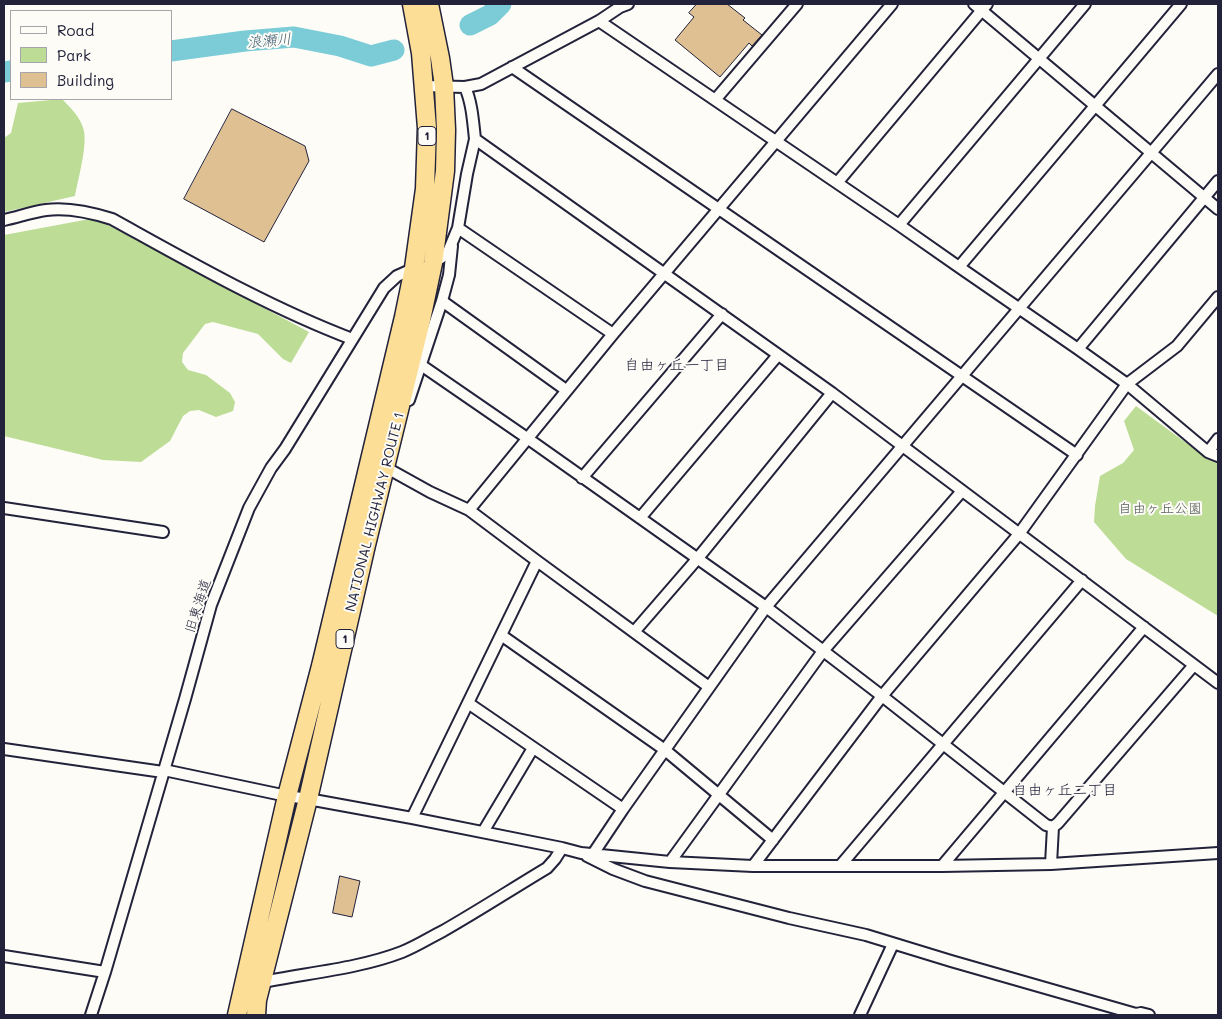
<!DOCTYPE html>
<html>
<head>
<meta charset="utf-8">
<style>
	body { margin:0 }
	#map { position:relative; width:1222px; height:1019px; overflow:hidden; background:#fdfcf7; font-family:Mali,sans-serif }
	canvas { display:block }
	.frame { position:absolute; inset:0; border:5px solid #22223b; pointer-events:none }
	.legend { position:absolute; left:10px; top:10px; width:162px; height:90px; box-sizing:border-box; background:#fdfcf7; border:1px solid #a5a5ac; margin:0; padding:6px 9px; list-style:none; font-size:15px; color:#22223b }
	.legend li { display:flex; align-items:center; gap:10px; height:25px }
	.legend b { width:25px; border:1px solid #a5a5ac }
</style>
</head>
<body>
<div id="map">
<canvas width="1222" height="1019"></canvas>
<div class="frame"></div>
<ul class="legend">
<li><b style="height:6px;background:#fdfcf7"></b>Road</li>
<li><b style="height:14px;background:#bddc95"></b>Park</li>
<li><b style="height:14px;background:#dfc092"></b>Building</li>
</ul>
</div>
<script>
const c = document.querySelector('canvas').getContext('2d');
c.lineJoin = 'round';
function fillPath(path, color) {
  c.fillStyle = color;
  c.fill(path, 'evenodd');
}
function strokePath(path, color, width, dash) {
  c.strokeStyle = color;
  c.lineWidth = width;
  c.lineCap = dash ? 'butt' : 'round';
  c.setLineDash(dash || []);
  c.stroke(path);
}
function label(font, color, halo, rows, align = 'center') {
  c.font = font + ' Mali,"Klee One",sans-serif';
  c.lineWidth = 4;
  c.setLineDash([]);
  c.textBaseline = 'middle';
  c.strokeStyle = halo;
  c.fillStyle = color;
  for (const [text, x, y, turn = 0] of rows) {
    c.save();
    c.translate(x, y);
    c.rotate((+turn || 0) * Math.PI / 180);
    c.textAlign = isNaN(turn) ? turn : align;
    if (halo) c.strokeText(text, 0, 0);
    c.fillText(text, 0, 0);
    c.restore();
  }
}
const green = new Path2D(`
	M62,99C71,108 81,118 84,131C87,148 78,179 75,196L4,212V138L11,133L18,103Z
	M95,218L309,332L291,363L283,359L258,334L213,322L205,324L183,353L182,362L188,370L206,375L230,393L235,402L233,411L216,417L199,410L190,411L183,416L170,441L141,462L103,460L4,436V235Z
	M1136,406L1204,456L1218,460V616L1126,559L1094,522L1095,506L1100,476L1123,463L1134,450L1124,421Z`);
const river = new Path2D(`
	M470,25L490,15L501,4
	M171,51L245,41L294,37L340,46L371,56L394,50
	M4,72L11,71`);
const building = new Path2D(`
	M697,4H727L745,18L743,20L762,35L752,46L749,43L720,77L675,40L694,17L689,13Z
	M232,109L305,146L309,161L264,242L184,199Z
	M340,876L360,881L352,917L333,913Z`);
const minor = new Path2D(`
	M974,4L1218,209
	M599,21L899,225L959,267L1078,349L1127,384L1208,452L1218,456
	M512,67L1077,455
	M423,86L465,87L481,84L599,21L620,7L628,4
	M465,87C472,103 473,121 475,139L832,393L1218,683
	M715,100L797,4
	M837,183L987,4
	M4,220C18,217 32,212 46,210C68,207 90,212 112,219C190,262 268,307 352,339
	M899,225L1085,4
	M458,228L613,334
	M431,263L441,258L448,252L458,228L467,174L475,139
	M959,267L1181,4
	M442,301L566,390
	M1078,349L1218,181
	M421,365L527,438L766,607L882,696L1046,825L1053,827L1058,823L1194,665
	M409,400L442,301L449,275L452,246
	M1208,452L1218,439
	M385,467L430,492L469,510L537,561L709,687
	M582,478L722,314
	M4,508L163,532
	M469,510L613,334L892,4
	M640,518L778,355
	M634,632L698,558L832,393
	M501,635L665,750L773,840
	M468,703L623,809
	M4,749L163,772
	M164,770L287,796L308,799L412,818L562,848L581,853L670,862L753,866H942L1051,864L1218,853
	M412,818L537,561
	M483,832L533,748
	M593,854L623,809L766,607L1218,74
	M587,856L613,869L645,881L789,918L866,935L951,961L1136,1014L1141,1013L1149,1015
	M670,862L823,651L962,491
	M1051,864L1053,827
	M753,866L882,696L1019,534L1127,384L1177,346L1218,297
	M840,866L1082,580
	M942,866L1144,627
	M4,956L105,972
	M258,983C305,973 358,969 402,952C417,946 429,938 443,931C478,911 512,889 547,868L555,859L562,848
	M91,1015L105,972L185,699L211,605L249,508L271,468L285,449L384,288L397,276L415,268
	M860,1015L893,944`);
const trunk = new Path2D(`
	M237,1015L287,796L321,666L404,317L414,268L425,189L427,128L421,53L412,4
	M256,1015L257,1000L308,799L366,545L421,320L433,263L445,171L446,130L444,86L440,58L429,4`);
const shields = [
	[427,136,18],
	[345,639,18]
];
const shieldNames = [
	["1",427,136],
	["1",345,639]
];
const parkNames = [
	["自由ヶ丘公園",1160,509]
];
const streetNames = [
	["NATIONAL HIGHWAY ROUTE 1",375,512,-76],
	["旧東海道",198,606,-72]
];
const waterNames = [
	["浪瀬川",269,41,-5]
];
const neighbourhoodNames = [
	["自由ヶ丘一丁目",677,365],
	["自由ヶ丘二丁目",1065,790]
];
fillPath(green, '#bddc95');
strokePath(river, '#7bccd6', 21);
fillPath(building, '#dfc092');
strokePath(building, '#22223b', 1);
strokePath(minor, '#22223b', 14);
strokePath(trunk, '#22223b', 21);
strokePath(minor, '#fdfcf7', 10);
strokePath(trunk, '#fcde96', 18);
for (const [x, y, w] of shields) {
  const box = new Path2D();
  box.roundRect(x - w / 2, y - 9.5, w, 19, 4);
  c.fillStyle = '#fdfcf7';
  c.fill(box);
  strokePath(box, '#22223b', 1);
}
label('bold 12px', '#22223b', null, shieldNames);
label('14px', '#505a56', '#fdfcf7', parkNames);
label('14px', '#22223b', '#fdfcf7', streetNames);
label('italic 15px', '#415e71', '#fdfcf7', waterNames);
label('15px', '#22223b', '#fdfcf7', neighbourhoodNames);
</script>
</body>
</html>
